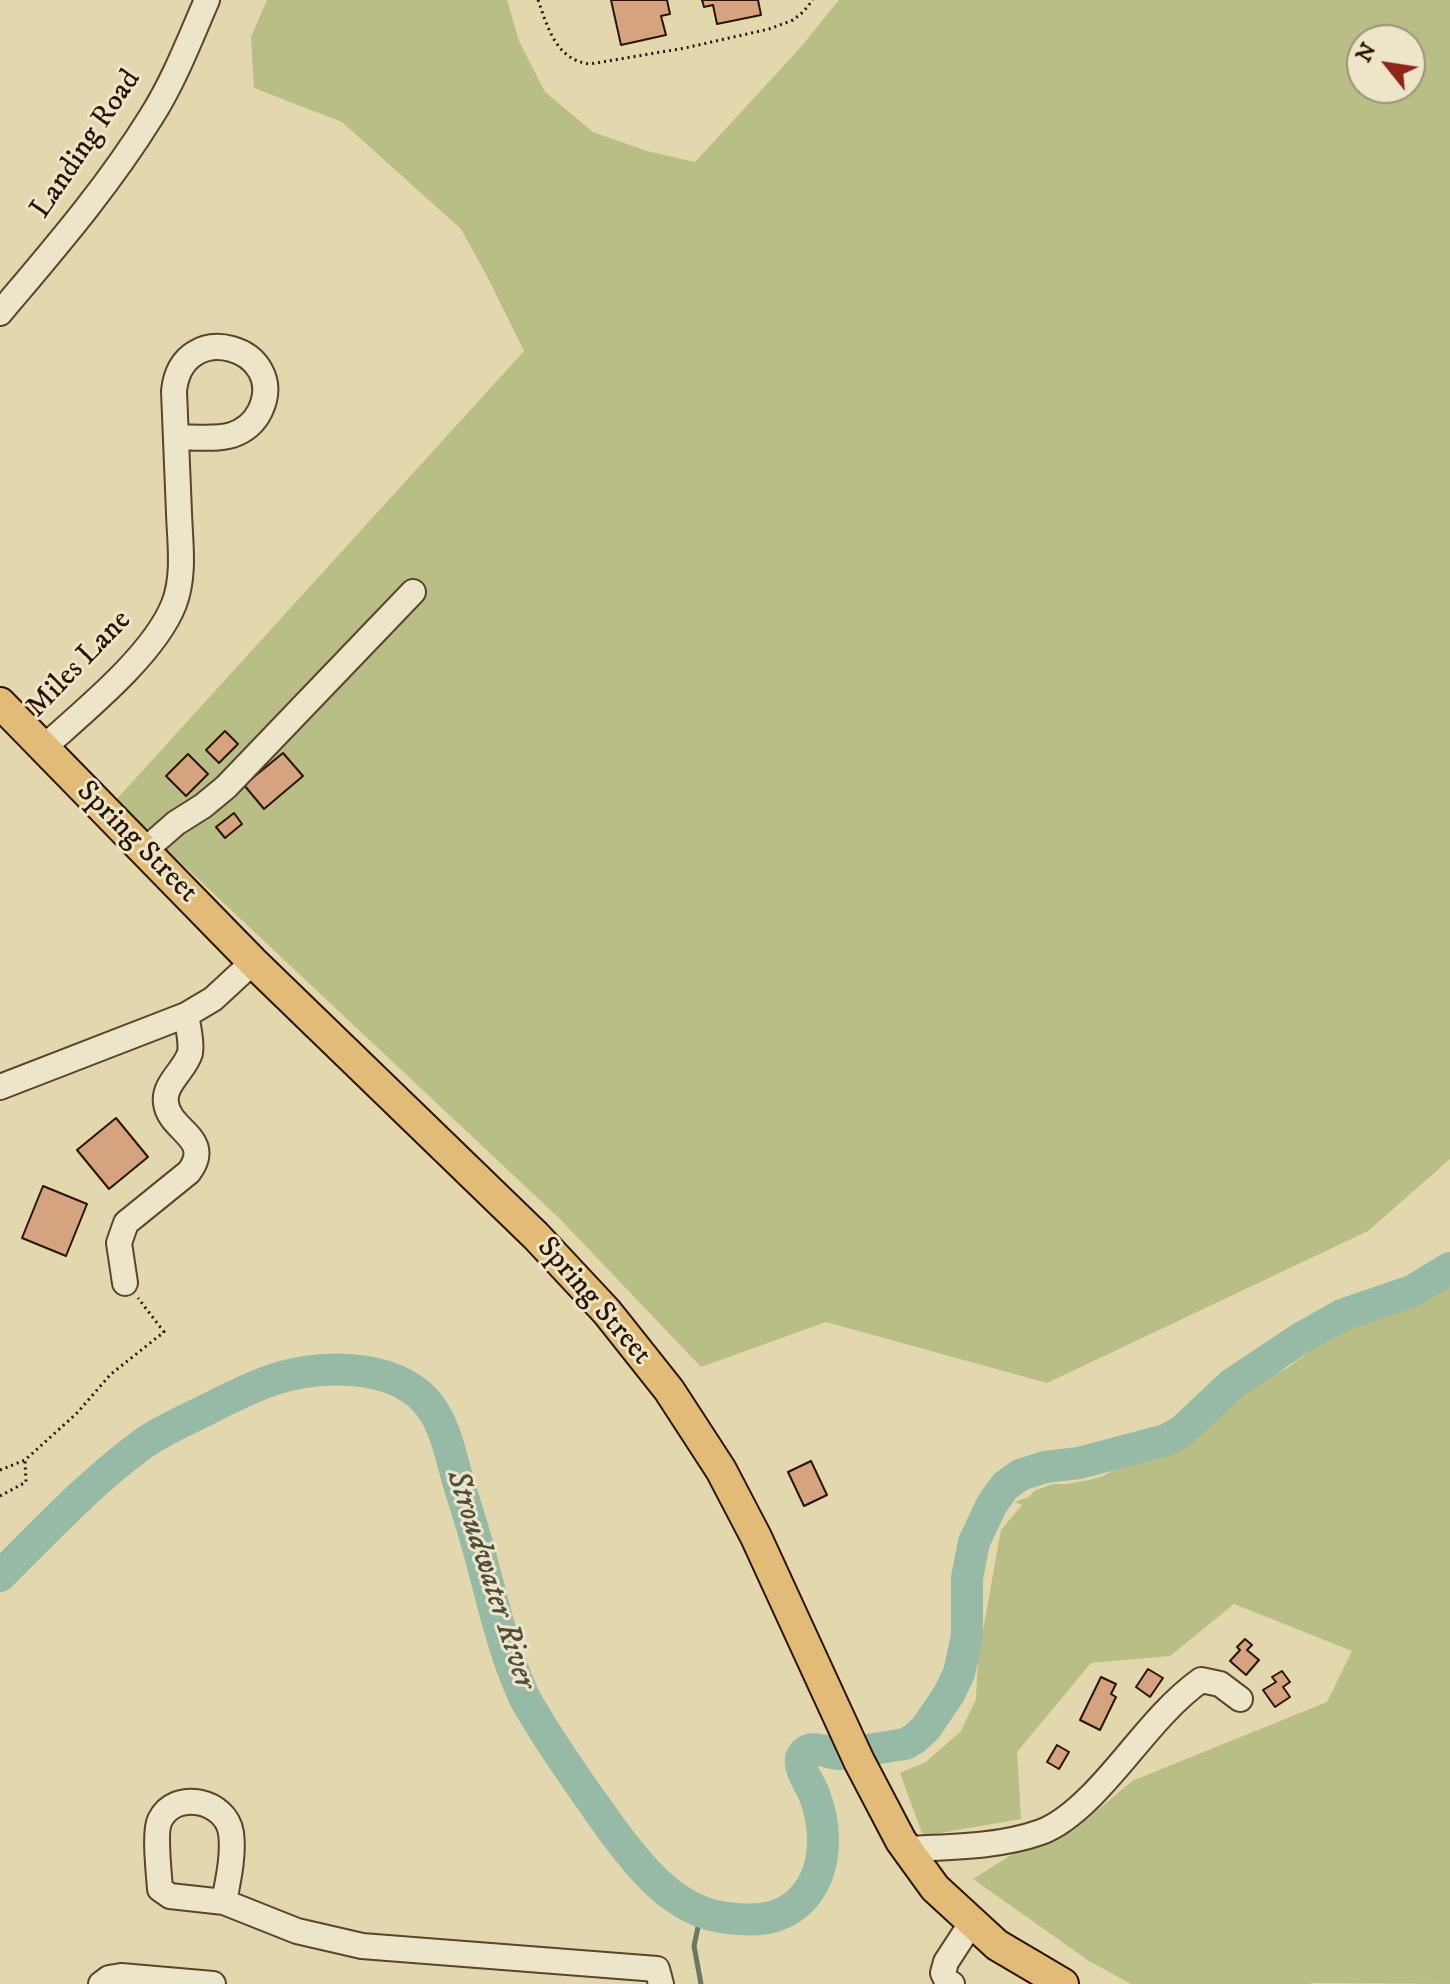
<!DOCTYPE html>
<html>
<head>
<meta charset="utf-8">
<style>
	body { margin:0 }
	#map { position:relative; width:1450px; height:1984px; overflow:hidden; background:#e3d7ae; font-family:"IM FELL DW Pica",serif }
	canvas { display:block }
	.north { position:absolute; left:1346px; top:24px; width:80px; height:80px; box-sizing:border-box; background:#ede5ca; border:2px solid #9f9179; border-radius:50%; rotate:300deg; font-size:22px; font-weight:700; line-height:32px; text-align:center; color:#2a1400 }
	.north::after { content:''; display:block; margin:auto; width:28px; height:36px; background:#8f2418; clip-path:polygon(50% 0,100% 100%,50% 72%,0 100%) }
</style>
</head>
<body>
<div id="map">
<canvas width="1450" height="1984"></canvas>
<div class="north">N</div>
</div>
<script>
const c = document.querySelector('canvas').getContext('2d');
c.lineJoin = 'round';
function fillPath(path, color) {
  c.fillStyle = color;
  c.fill(path, 'evenodd');
}
function strokePath(path, color, width, dash) {
  c.strokeStyle = color;
  c.lineWidth = width;
  c.lineCap = dash ? 'butt' : 'round';
  c.setLineDash(dash || []);
  c.stroke(path);
}
function label(font, color, halo, rows, align = 'center') {
  c.font = font + ' "IM FELL DW Pica",serif';
  c.lineWidth = 6;
  c.setLineDash([]);
  c.textBaseline = 'middle';
  c.strokeStyle = halo;
  c.fillStyle = color;
  for (const [text, x, y, turn = 0] of rows) {
    c.save();
    c.translate(x, y);
    c.rotate((+turn || 0) * Math.PI / 180);
    c.textAlign = isNaN(turn) ? turn : align;
    if (halo) c.strokeText(text, 0, 0);
    c.fillText(text, 0, 0);
    c.restore();
  }
}
const green = new Path2D(`
	M267,0H507L519,41L545,92L593,132L647,151L695,162L800,48L839,0H1450V1159L1368,1231L1047,1383L826,1322L701,1367L560,1219L115,801L524,351L488,278L461,229L342,122L254,88L251,37ZM1362,40H1410V88H1362Z
	M1450,1285V1984L1311,1983L1310,1984H1131L1089,1961L973,1879L1019,1850L1073,1831L1132,1781L1327,1702L1352,1651L1234,1604L1170,1656L1091,1663L1017,1752L1021,1819L923,1836L900,1773L926,1762L961,1731L976,1699L978,1658L1001,1530L1022,1505L1015,1502L1029,1497L1034,1491L1053,1484H1067L1089,1480L1103,1476L1128,1462L1177,1448L1193,1435L1199,1427L1210,1402L1216,1396L1228,1392V1384L1231,1380L1250,1376L1265,1377L1286,1369L1325,1340L1364,1317L1397,1309Z`);
const stream = new Path2D(`
	M701,1913L694,1946L701,1984`);
const river = new Path2D(`
	M0,1576C45,1531 89,1484 140,1446C157,1433 179,1423 198,1414C222,1402 246,1389 272,1380C317,1365 389,1362 425,1400C445,1422 450,1453 458,1481C465,1504 473,1528 479,1551C492,1598 502,1647 522,1692C526,1703 534,1713 540,1724C562,1760 586,1793 610,1827C638,1865 672,1909 721,1917C752,1922 781,1922 803,1898C828,1870 827,1827 814,1794C810,1784 799,1770 801,1759C801,1757 803,1755 804,1753C813,1744 829,1754 839,1754C861,1752 883,1747 905,1744L914,1739L926,1728L949,1694L959,1673L967,1636V1578L974,1542L992,1504L1005,1486L1020,1475L1045,1467L1079,1463L1166,1440L1182,1431L1232,1384L1301,1338L1342,1315L1412,1291L1450,1268`);
const building = new Path2D(`
	M611,0H667L670,14L661,16L666,35L621,45Z
	M702,0H758L761,15L717,24L713,5L704,7Z
	M225,731L238,744L219,763L206,750Z
	M283,753L303,776L264,809L244,785Z
	M188,754L208,774L186,796L166,776Z
	M234,813L242,824L225,838L216,827Z
	M116,1118L148,1157L109,1189L77,1150Z
	M43,1186L87,1204L66,1256L22,1238Z
	M811,1461L827,1495L804,1506L788,1472Z
	M1245,1639L1252,1645L1247,1650L1259,1660L1246,1675L1230,1661L1240,1650L1237,1647Z
	M1148,1669L1163,1678L1150,1697L1136,1687Z
	M1282,1671L1290,1682L1283,1687L1290,1697L1275,1707L1263,1690L1276,1682L1272,1677Z
	M1101,1677L1116,1684L1111,1694L1116,1697L1100,1730L1080,1720Z
	M1057,1745L1069,1752L1059,1769L1047,1762Z`);
const path = new Path2D(`
	M538,0C548,28 556,60 590,64L685,48L769,29L793,20L803,12L813,0
	M0,1470L25,1460L76,1414L111,1374L164,1332L138,1298
	M0,1496L26,1482L25,1460`);
const minor = new Path2D(`
	M0,313C53,250 107,188 151,117C174,81 190,39 207,0
	M43,748C83,712 154,655 174,604C185,575 180,543 179,513C177,472 176,432 174,391C182,315 290,348 260,411C254,423 244,431 232,435C215,440 194,437 176,437
	M144,851L176,823L203,806L226,787L413,592
	M0,1087L186,1015L213,999L253,962
	M125,1283L119,1243L126,1223L189,1172C214,1138 169,1131 166,1103C163,1084 185,1070 190,1053C192,1041 188,1027 186,1015
	M907,1849C952,1847 999,1847 1041,1832C1060,1825 1077,1810 1091,1796C1129,1758 1158,1711 1201,1680L1220,1684L1240,1699
	M224,1902L170,1896L160,1889C159,1874 154,1831 160,1820C175,1789 226,1800 231,1833C234,1855 228,1881 224,1902L297,1931L362,1946L657,1969L661,1984
	M101,1984L109,1978L121,1976L213,1984
	M952,1984L947,1981L943,1973L946,1962L972,1922`);
const major = new Path2D(`
	M0,703L253,962L536,1236L607,1312L669,1390L721,1470L756,1537L859,1761L901,1841L935,1888L997,1945L1063,1984`);
const streetNames = [
	["Landing Road",87,145,-56],
	["Miles Lane",80,665,-46],
	["Spring Street",136,843,45],
	["Spring Street",593,1302,49]
];
const waterNames = [
	["Stroudwater River",489,1580,72]
];
fillPath(green, '#b9bd86');
strokePath(stream, '#6b7864', 5);
strokePath(river, '#96baa6', 32);
fillPath(building, '#d5a37f');
strokePath(building, '#2a1400', 2);
strokePath(minor, '#58452c', 28);
strokePath(major, '#2a1400', 34);
strokePath(path, '#2a1400', 3, [2, 4]);
strokePath(minor, '#ede5ca', 24);
strokePath(major, '#e2bc77', 30);
label('30px', '#2a1400', '#ede5ca', streetNames);
label('italic 32px', '#504e3a', '#ede5ca', waterNames);
</script>
</body>
</html>
